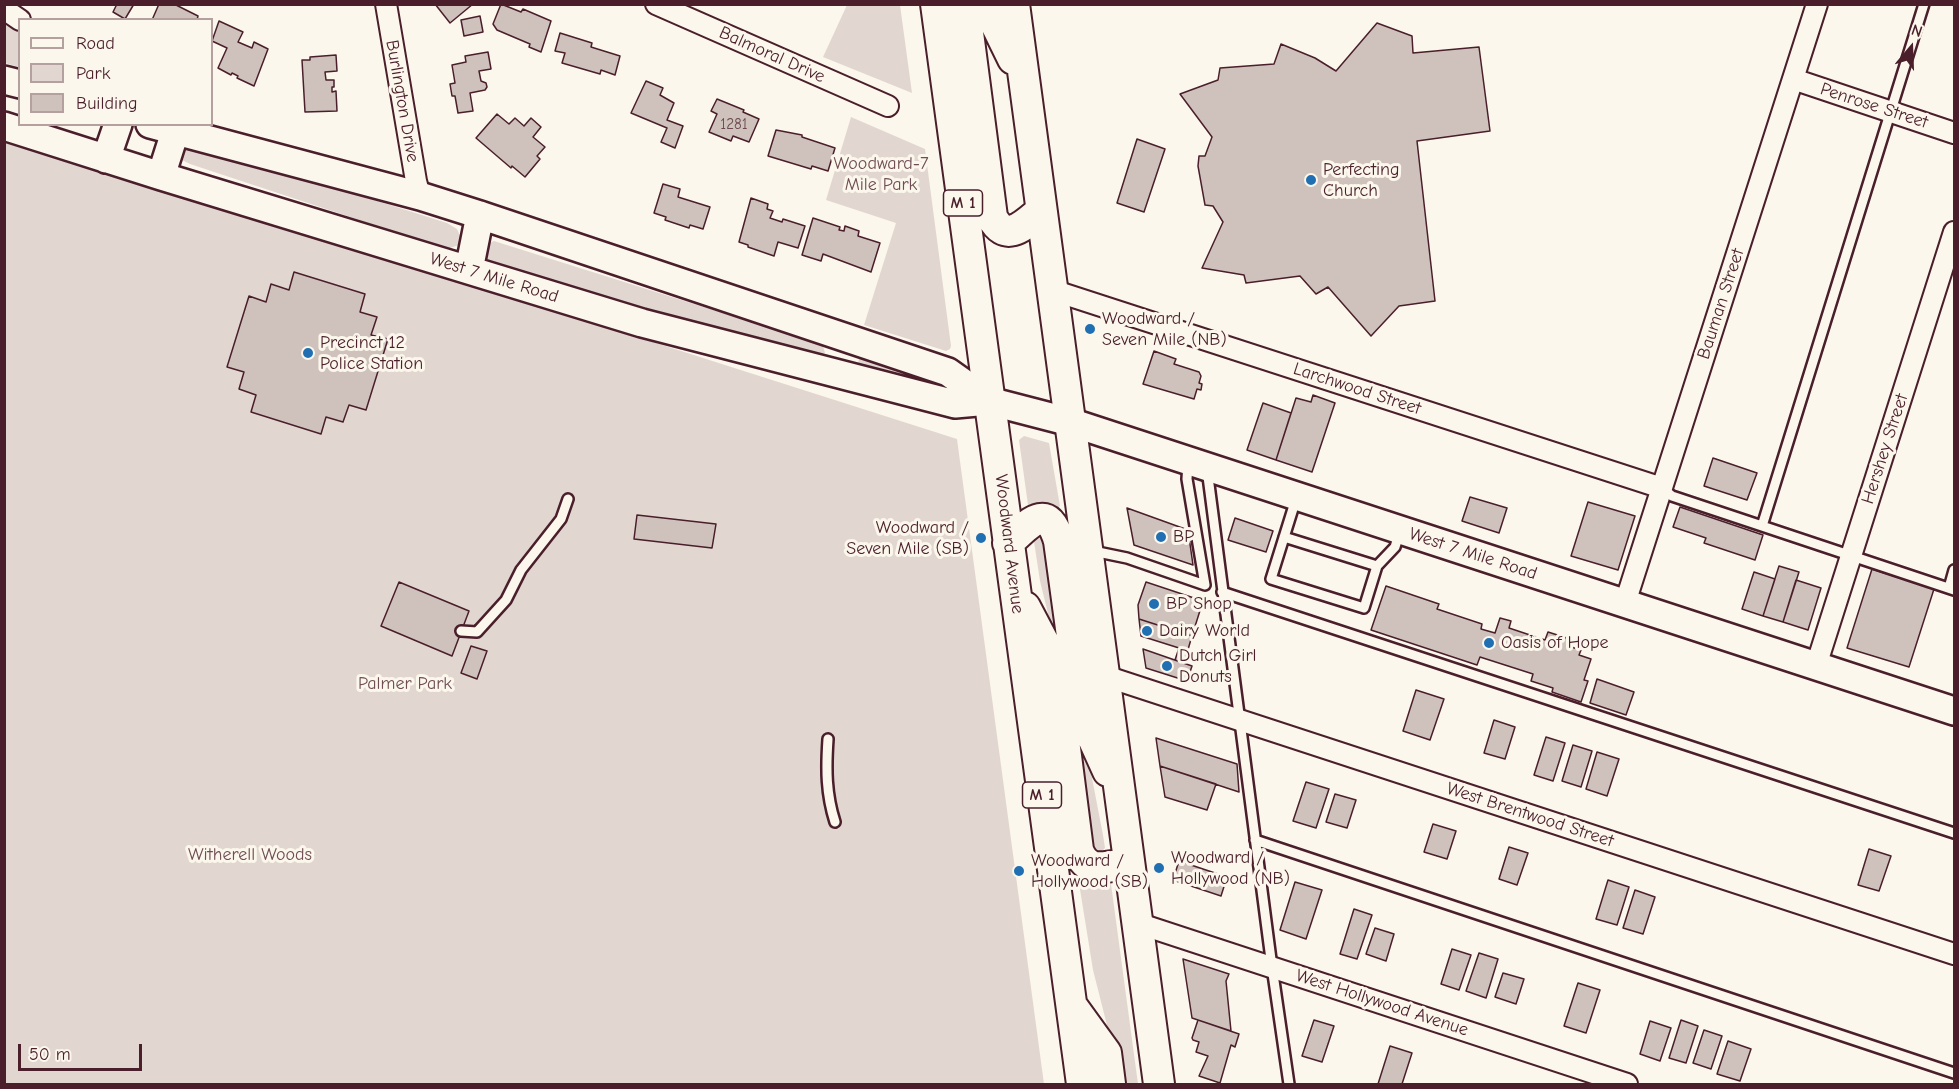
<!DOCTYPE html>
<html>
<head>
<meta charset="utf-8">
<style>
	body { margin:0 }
	#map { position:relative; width:1959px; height:1089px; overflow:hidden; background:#fbf7ec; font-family:"Comic Neue",sans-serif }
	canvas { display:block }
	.frame { position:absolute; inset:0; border:6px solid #4a1f2b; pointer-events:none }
	.legend { position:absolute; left:18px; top:18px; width:195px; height:108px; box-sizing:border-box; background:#fbf7ec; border:2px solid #b4a19f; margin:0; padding:8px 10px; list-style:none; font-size:18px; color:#4a1f2b }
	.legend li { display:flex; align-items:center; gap:12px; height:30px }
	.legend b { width:30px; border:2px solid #b4a19f }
	.north { position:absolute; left:1881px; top:18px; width:60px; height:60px; -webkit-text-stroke:4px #fbf7ec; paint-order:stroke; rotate:19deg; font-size:16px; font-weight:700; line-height:24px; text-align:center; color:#4a1f2b }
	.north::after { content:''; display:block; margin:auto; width:21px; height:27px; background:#4a1f2b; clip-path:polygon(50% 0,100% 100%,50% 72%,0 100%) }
	.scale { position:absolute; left:18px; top:1044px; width:124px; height:27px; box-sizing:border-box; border:3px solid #4a1f2b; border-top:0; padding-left:8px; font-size:18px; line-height:21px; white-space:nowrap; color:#4a1f2b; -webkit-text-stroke:4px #fbf7ec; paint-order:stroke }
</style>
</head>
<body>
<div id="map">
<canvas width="1959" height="1089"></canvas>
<div class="frame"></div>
<ul class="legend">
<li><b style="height:8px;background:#fbf7ec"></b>Road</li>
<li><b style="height:16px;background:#e2d7d0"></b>Park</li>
<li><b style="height:16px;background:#cfc2bc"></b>Building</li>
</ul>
<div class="north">N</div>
<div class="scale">50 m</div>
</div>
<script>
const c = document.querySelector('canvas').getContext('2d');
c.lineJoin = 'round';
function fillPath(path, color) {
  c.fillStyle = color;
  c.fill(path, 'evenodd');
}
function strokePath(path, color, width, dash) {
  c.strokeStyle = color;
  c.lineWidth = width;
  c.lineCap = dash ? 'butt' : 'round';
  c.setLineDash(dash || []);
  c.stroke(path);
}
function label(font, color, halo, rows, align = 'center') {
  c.font = font + ' "Comic Neue",sans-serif';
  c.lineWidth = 6;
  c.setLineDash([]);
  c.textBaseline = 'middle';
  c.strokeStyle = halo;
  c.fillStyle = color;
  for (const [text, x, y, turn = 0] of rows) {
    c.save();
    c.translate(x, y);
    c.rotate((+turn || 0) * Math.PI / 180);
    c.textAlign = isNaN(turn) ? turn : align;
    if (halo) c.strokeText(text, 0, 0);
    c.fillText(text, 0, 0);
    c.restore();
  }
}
const green = new Path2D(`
	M847,5H900L912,93L823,57Z
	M5,22L19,32V67L5,63Z
	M851,117L925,149L951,346L950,349L946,351L864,325L896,223L826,200Z
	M4,135L957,439L1044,1084H5Z
	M189,143L201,145L447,223L457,229L461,238L459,245L447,249L190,164L182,160C180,152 182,148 189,143Z
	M494,241L818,343L823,346L825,353L819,355L679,319L494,265L486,258L484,250L487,244Z
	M864,358L946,384V388L862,367L858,364L859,359Z
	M1024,436L1049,443L1060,506L1057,508L1041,504L1031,508L1028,505L1019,440Z
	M1044,530L1103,835L1105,848L1100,853L1091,854L1055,642L1040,581L1033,535Z
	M1080,876L1088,880L1111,884L1138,1084H1118L1112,1045L1093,970L1078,877Z`);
const building = new Path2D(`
	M117,4H134L125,19L113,12Z
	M159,4H174L198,16L197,20H152Z
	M435,4H473L450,23Z
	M501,4L521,12L523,9L551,21L541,52L529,47L530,44L497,30L493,24Z
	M480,16L483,32L464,36L461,20Z
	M219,21L243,32L238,42L252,48L254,42L268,49L254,86L237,78L238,76L232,73L231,75L218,68L227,48L212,41Z
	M1377,23L1412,36L1413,53L1479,47L1490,131L1417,141L1435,301L1399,306L1371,336L1328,287L1316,294L1300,276L1246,283L1244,275L1202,268L1223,222L1213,206L1205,205L1198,166L1199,156H1205L1212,137L1180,94L1218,80L1220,68L1274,64L1281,44L1315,58L1336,71Z
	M560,33L592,43L591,47L620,56L615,75L601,70L600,74L562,63L565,53L555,51Z
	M488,52L491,69L479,71L481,81L486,83L487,87L485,90L470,93L473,111L458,113L455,96H452L450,84L455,83L452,65L466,62L465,56Z
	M336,55L337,71L325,72L326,80H334V87H332V92L336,91L337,111L305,112L302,60H310V57Z
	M646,81L663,88L660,95L674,103L667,120L683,126L675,148L661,142L667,128L631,113Z
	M717,99L744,110L743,112L759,119L749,142L733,136L731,141L709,132L717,114L711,111Z
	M497,114L509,124L515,118L524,126L531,118L541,127L533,137L545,147L537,156L540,159L525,177L512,166L511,168L476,138Z
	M776,130L802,135V137L835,148L828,171L812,166L811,169L768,156Z
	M1137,139L1165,149L1144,212L1117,203Z
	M663,184L680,189L678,197L710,207L703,229L690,225L689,228L665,220L666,217L654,213Z
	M751,198L768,204L767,209L773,211L770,218L782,222L783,219L805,226L798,248L778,242L774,256L748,247V245L739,242Z
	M813,218L840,227L839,230L844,231L845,226L859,231L858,236L880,243L871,272L823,254L821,261L802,255Z
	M294,272L365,294L360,312L377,317L371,335L388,339L366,410L349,405L343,422L326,417L321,434L251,412L256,395L239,389L244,372L227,367L249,296L266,302L271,284L289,290Z
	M1154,351L1176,359L1174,364L1199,372L1201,376L1199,383L1202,384L1201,390L1197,389L1194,399L1143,384Z
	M1313,395L1335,403L1312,472L1276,460L1296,398L1311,402Z
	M1263,403L1291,413L1276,460L1247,450Z
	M1713,458L1757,473L1747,500L1704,486Z
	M1470,497L1507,508L1499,533L1462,521Z
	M1588,502L1635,516L1618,570L1571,556Z
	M1680,507L1763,535L1755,560L1704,543L1706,538L1673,527Z
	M1127,508L1188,530L1193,565L1134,545Z
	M637,515L716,524L712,548L634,539Z
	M1235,518L1273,531L1266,552L1228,540Z
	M1779,566L1799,572L1783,622L1763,616Z
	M1872,569L1934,589L1909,667L1847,648Z
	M1754,572L1775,579L1763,616L1742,609Z
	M1796,580L1821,588L1808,630L1783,622Z
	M399,582L469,611L452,656L381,626Z
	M1146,582L1203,601L1192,636L1139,619L1138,605Z
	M1386,586L1439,604L1437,609L1482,624L1481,629L1495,633L1500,618L1511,621L1509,628L1545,640L1548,632L1570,639L1568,646L1581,650L1579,655L1591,659L1584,680L1588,681L1581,702L1552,692L1553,688L1531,681L1533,674L1480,657L1477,665L1371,630Z
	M1139,619L1192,636L1184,663L1175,660L1179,648L1141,636Z
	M471,646L487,651L477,679L461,673Z
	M1143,649L1192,666L1187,681L1146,668Z
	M1597,679L1634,692L1626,715L1590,703Z
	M1416,690L1444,699L1430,740L1403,731Z
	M1494,720L1515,727L1505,759L1484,753Z
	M1546,737L1565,743L1553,781L1534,775Z
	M1156,738L1237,764L1239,792L1160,766Z
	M1573,745L1592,751L1581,787L1562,781Z
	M1597,752L1619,759L1607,796L1586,789Z
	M1160,766L1216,784L1207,810L1165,797Z
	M1306,782L1329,789L1316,828L1293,821Z
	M1335,794L1356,800L1347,828L1326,822Z
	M1433,824L1456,831L1447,859L1424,852Z
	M1509,847L1528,853L1517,885L1499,879Z
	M1869,849L1891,856L1879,891L1858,885Z
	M1179,861L1227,877L1221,896L1173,880Z
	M1608,880L1629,887L1617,925L1596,919Z
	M1295,882L1322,890L1306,939L1280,930Z
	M1635,890L1655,897L1643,934L1623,928Z
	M1354,909L1372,915L1357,959L1340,954Z
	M1375,928L1394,934L1386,961L1366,954Z
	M1452,949L1471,955L1459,990L1441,984Z
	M1479,953L1498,959L1486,998L1466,991Z
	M1183,959L1229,974L1226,981L1231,1031L1192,1018Z
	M1503,973L1524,979L1516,1004L1495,997Z
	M1578,983L1600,990L1586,1033L1564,1026Z
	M1198,1020L1239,1034L1235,1047L1231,1045L1220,1083L1199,1076L1208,1056L1196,1052L1199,1042L1193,1040L1192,1038Z
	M1314,1020L1334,1026L1322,1062L1302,1056Z
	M1681,1020L1698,1026L1686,1063L1669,1058Z
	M1650,1021L1671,1028L1660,1061L1640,1054Z
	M1704,1030L1722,1036L1711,1069L1693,1063Z
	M1728,1041L1751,1049L1740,1081L1717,1074Z
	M1390,1046L1412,1053L1402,1084H1378Z`);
const lane = new Path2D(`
	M1207,469L1272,967L1289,1084
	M1662,488L1672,496L1954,590
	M1296,499L1271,579L1364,608L1377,566L1395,547L1400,531
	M1762,526L1924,4
	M1284,537L1377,566
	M1093,551L1127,558L1205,585L1187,479L1188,463
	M1949,588L1954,570
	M1222,592L1954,833
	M461,631L477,632L506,600L521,570L561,519L568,499
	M828,739C826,769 826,794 835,822
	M1255,840L1954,1073`);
const street = new Path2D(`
	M386,4L416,181L420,196
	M656,4L888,106
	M4,9L20,20
	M1793,79L1954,133
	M1052,290L1662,488
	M1625,603L1817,4
	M1816,666L1954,232
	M1105,676L1954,954
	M1137,923L1627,1084`);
const secondary = new Path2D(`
	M4,80L20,84
	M150,124L420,196L480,215L948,372L989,401
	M4,126L161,176L642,323L955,404L989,401L1070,422L1954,711
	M106,159L118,124
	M161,176L175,132
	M469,270L480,215`);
const primary = new Path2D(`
	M936,4L1082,1084
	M956,4L967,25L992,217C1006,245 1025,224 1041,211
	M986,4L1013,59
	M1014,4L1159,1084
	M1008,543C1028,525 1047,500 1059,541L1083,716L1108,771
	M1025,607L1054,662L1078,850C1087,876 1108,866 1129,863
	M1072,1006L1106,1053L1110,1084`);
const markers = [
	[1311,180,6,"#1f6fb2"],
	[1090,329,6,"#1f6fb2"],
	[308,353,6,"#1f6fb2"],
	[1161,537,6,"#1f6fb2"],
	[981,538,6,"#1f6fb2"],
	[1154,604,6,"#1f6fb2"],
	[1147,631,6,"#1f6fb2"],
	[1489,643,6,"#1f6fb2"],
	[1167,666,6,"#1f6fb2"],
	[1159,868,6,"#1f6fb2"],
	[1019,871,6,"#1f6fb2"]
];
const numberNames = [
	["1281",734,125]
];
const shields = [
	[963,203,39],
	[1042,795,39]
];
const shieldNames = [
	["M 1",963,203],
	["M 1",1042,795]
];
const streetNames = [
	["Balmoral Drive",772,55,24],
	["Burlington Drive",402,101,80],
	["Penrose Street",1874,106,18],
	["West 7 Mile Road",494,278,17],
	["Bauman Street",1721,304,-72],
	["Larchwood Street",1357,389,18],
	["Hershey Street",1885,449,-72],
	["Woodward Avenue",1009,544,83],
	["West 7 Mile Road",1473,554,18],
	["West Brentwood Street",1530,815,18],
	["West Hollywood Avenue",1382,1003,18]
];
const parkNames = [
	["Woodward-7",881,164],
	["Mile Park",881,185],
	["Palmer Park",405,684],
	["Witherell Woods",250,855]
];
const poiNames = [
	["Perfecting",1323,170],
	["Church",1323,191],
	["Woodward /",1102,319],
	["Seven Mile (NB)",1102,340],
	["Precinct 12",320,343],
	["Police Station",320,364],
	["Woodward /",969,528,"right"],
	["Seven Mile (SB)",969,549,"right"],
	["BP",1173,537],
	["BP Shop",1166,604],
	["Dairy World",1159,631],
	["Oasis of Hope",1501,643],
	["Dutch Girl",1179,656],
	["Donuts",1179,677],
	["Woodward /",1171,858],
	["Hollywood (NB)",1171,879],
	["Woodward /",1031,861],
	["Hollywood (SB)",1031,882]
];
fillPath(green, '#e2d7d0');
fillPath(building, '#cfc2bc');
strokePath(building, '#4a1f2b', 1.5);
strokePath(lane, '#4a1f2b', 14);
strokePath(street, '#4a1f2b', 24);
strokePath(secondary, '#4a1f2b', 32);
strokePath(primary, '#4a1f2b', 34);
strokePath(lane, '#fbf7ec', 9);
strokePath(street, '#fbf7ec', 20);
strokePath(secondary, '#fbf7ec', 27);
strokePath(primary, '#fbf7ec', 30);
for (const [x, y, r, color] of markers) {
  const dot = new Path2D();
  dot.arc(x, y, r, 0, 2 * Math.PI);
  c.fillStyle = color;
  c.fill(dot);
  strokePath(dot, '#fbf7ec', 2);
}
label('15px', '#6b484f', null, numberNames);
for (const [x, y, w] of shields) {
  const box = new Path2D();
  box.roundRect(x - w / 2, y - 13, w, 26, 4.5);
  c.fillStyle = '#fbf7ec';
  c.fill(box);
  strokePath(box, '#4a1f2b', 1.5);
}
label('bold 16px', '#4a1f2b', null, shieldNames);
label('18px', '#4a1f2b', '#fbf7ec', streetNames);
label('18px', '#704d54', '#fbf7ec', parkNames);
label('18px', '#4a1f2b', '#fbf7ec', poiNames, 'left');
</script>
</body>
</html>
